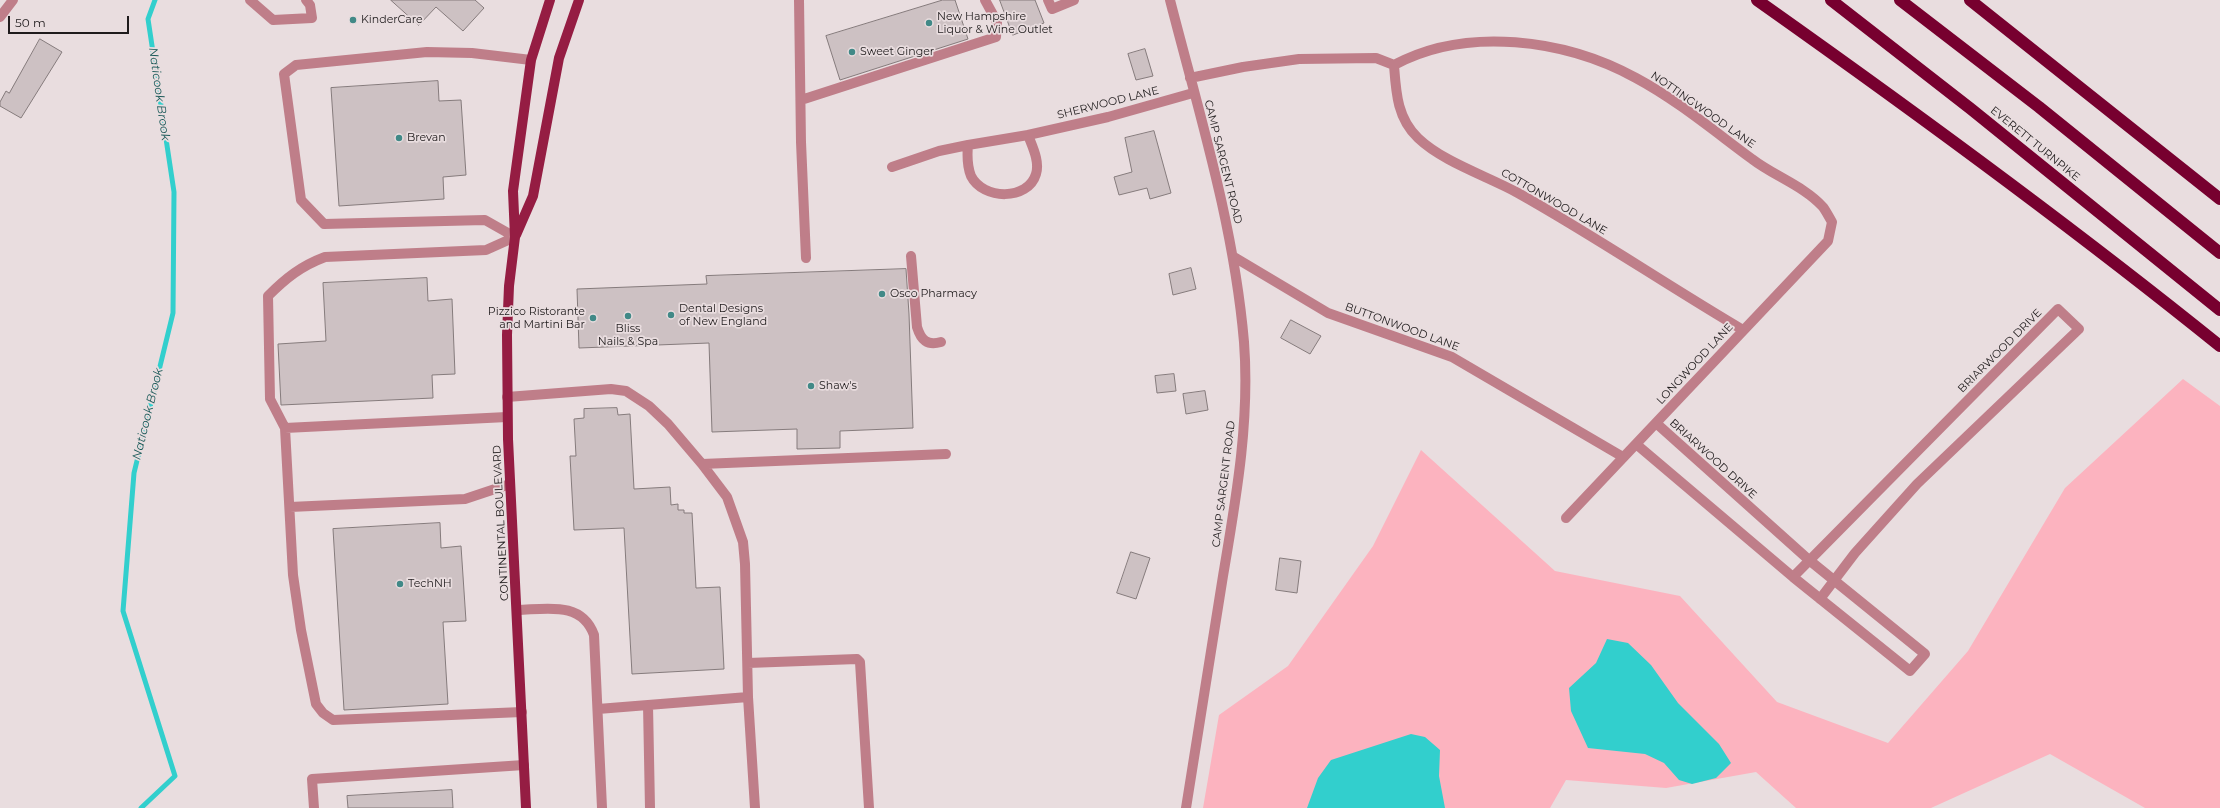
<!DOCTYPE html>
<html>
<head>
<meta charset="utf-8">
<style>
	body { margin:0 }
	#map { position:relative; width:2220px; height:808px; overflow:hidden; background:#e9dddf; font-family:Montserrat,sans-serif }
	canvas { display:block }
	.scale { position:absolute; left:8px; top:16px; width:121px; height:18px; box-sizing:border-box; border:2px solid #1f1b1c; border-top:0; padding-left:5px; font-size:12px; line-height:14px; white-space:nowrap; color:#1f1b1c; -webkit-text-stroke:3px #e9dddf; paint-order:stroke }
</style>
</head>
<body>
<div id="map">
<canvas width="2220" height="808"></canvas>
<div class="scale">50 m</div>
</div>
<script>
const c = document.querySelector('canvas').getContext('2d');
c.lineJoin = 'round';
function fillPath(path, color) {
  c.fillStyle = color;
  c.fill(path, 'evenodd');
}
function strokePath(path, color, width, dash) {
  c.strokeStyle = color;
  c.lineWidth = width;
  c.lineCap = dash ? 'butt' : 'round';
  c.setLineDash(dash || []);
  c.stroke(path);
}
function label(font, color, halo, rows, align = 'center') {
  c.font = font + ' Montserrat,sans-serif';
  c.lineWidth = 3.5;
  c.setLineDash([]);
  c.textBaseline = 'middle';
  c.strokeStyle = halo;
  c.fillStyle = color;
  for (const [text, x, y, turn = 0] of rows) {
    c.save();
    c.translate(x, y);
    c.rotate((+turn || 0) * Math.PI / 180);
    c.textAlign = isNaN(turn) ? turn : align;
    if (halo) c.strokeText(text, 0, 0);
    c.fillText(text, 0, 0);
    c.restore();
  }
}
const green = new Path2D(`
	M2183,379L2220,406V808H2145L2050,754L1931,808H1796L1756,772L1666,788L1566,780L1550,808H1203L1219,715L1288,666L1373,546L1421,450L1555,571L1680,596L1777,702L1888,743L1968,651L2065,488Z`);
const water = new Path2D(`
	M1607,639L1628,643L1651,665L1678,703L1719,744L1731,763L1716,778L1692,784L1679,780L1664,763L1645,754L1588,748L1571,711L1569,688L1596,663Z
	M1411,734L1425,737L1440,750L1439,776L1445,808H1307L1318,778L1331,760Z`);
const stream = new Path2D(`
	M141,808L175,776L123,611L134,473L173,313L174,192L148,19L155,0`);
const building = new Path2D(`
	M391,0H475L484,8L463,31L436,7L419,25Z
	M943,0H955L968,39L840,80L826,36Z
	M1000,0H1035L1044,23L1013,35Z
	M40,39L62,52L21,118L0,106V102L6,91L9,93Z
	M1145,49L1153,76L1136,80L1128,54Z
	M438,81L439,101L461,100L466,175L443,177L444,199L339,206L331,88Z
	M1154,131L1171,193L1150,199L1147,188L1119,195L1114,177L1132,172L1125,138Z
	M1191,268L1196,289L1173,295L1169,274Z
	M906,269L909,314L913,428L840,431V448L797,449V429L712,432L709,343L579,348L577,289L707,284L706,276Z
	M427,278L428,301L452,299L455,374L432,375L433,398L281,405L278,344L326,341L323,283Z
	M1291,320L1321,336L1310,354L1281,338Z
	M1174,374L1176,391L1157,393L1155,376Z
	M1205,391L1208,410L1186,414L1183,394Z
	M617,408L618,415L630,414L634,489L670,487L671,505L678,504V510H684V513H692L696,588L720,587L724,669L632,674L624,528L574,530L570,456H576L574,419L584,418V409Z
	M440,523L441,548L461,546L466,621L443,622L448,704L344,710L333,529Z
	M1131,552L1150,558L1136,599L1117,593Z
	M1280,558L1301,561L1297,593L1276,590Z
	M452,790L453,808H348L347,796Z`);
const minor = new Path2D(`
	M250,0L273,20L312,18L310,5L306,0
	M799,0L801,142L806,258
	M1048,0L1052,9L1074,0
	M1170,0C1199,113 1234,225 1244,342C1250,421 1236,499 1223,576C1211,653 1198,731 1186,808
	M0,17L13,0
	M1394,65C1396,92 1397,118 1418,138C1443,162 1487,176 1518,193C1595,236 1668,286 1743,330
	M1190,78L1243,67L1299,59L1376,58L1394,65C1466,26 1565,39 1636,78C1677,100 1714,131 1752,159C1774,176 1804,186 1823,207C1826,211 1829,217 1832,222L1828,241L1566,518
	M801,100L996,37L997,22L985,0
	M1028,135C1032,146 1040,161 1036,174C1028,201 983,200 971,176C967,166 967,156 968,145Z
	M1028,135L1108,117L1193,93
	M892,167L939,151L968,145
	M515,237L486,250L325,257C301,266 286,278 268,296L270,399L285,428L293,575L301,630L316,704L323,713L333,720L522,712
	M515,237L485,220L324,224L301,200L284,74L296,65L427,52L472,53L531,60
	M911,256L917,327C921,340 927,346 941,342
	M1234,257L1328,313L1452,357L1623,457
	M507,397L611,389L626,391L649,406L668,424L702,464L727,497L743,542L745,564L748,697L755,808
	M285,428L507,417
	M1636,444L1793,577L1910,671L1925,654L1809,560L1656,423
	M702,464L946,454
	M290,507L465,499L510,484
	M1793,577L2058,309L2079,329L1917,484L1855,553L1820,599
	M518,610C547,609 582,601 594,635L602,808
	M748,663L857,659L860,662L869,808
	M648,705L650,808
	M598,709L748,697
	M314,808L312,779L524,765`);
const major = new Path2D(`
	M516,235L533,196L559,58L579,0
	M526,808L508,439L507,335L509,286L515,237L513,191L531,60L550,0`);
const highway = new Path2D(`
	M1757,0C1914,111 2070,225 2220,346
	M1831,0L1971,109L2220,310
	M1900,0L2039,107L2220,253
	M1970,0L2220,199`);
const markers = [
	[353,20,4,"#418987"],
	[929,23,4,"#418987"],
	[852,52,4,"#418987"],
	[399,138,4,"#418987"],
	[882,294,4,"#418987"],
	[671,315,4,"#418987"],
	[628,316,4,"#418987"],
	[593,318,4,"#418987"],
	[811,386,4,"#418987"],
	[400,584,4,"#418987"]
];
const poiNames = [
	["New Hampshire",937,17],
	["Liquor & Wine Outlet",937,30],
	["KinderCare",361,20],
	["Sweet Ginger",860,52],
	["Brevan",407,138],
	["Osco Pharmacy",890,294],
	["Dental Designs",679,309],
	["of New England",679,322],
	["Pizzico Ristorante",585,312,"right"],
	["and Martini Bar",585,325,"right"],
	["Bliss",628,329,"center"],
	["Nails & Spa",628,342,"center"],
	["Shaw's",819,386],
	["TechNH",408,584]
];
const streetNames = [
	["SHERWOOD LANE",1108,103,-14],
	["NOTTINGWOOD LANE",1703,110,35],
	["EVERETT TURNPIKE",2035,144,39],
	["CAMP SARGENT ROAD",1223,162,76],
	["COTTONWOOD LANE",1554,202,30],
	["BUTTONWOOD LANE",1402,327,20],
	["BRIARWOOD DRIVE",2000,351,-45],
	["LONGWOOD LANE",1695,364,-47],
	["BRIARWOOD DRIVE",1713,459,42],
	["CAMP SARGENT ROAD",1224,484,-83],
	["CONTINENTAL BOULEVARD",501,523,-93]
];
const waterNames = [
	["Naticook Brook",159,94,82],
	["Naticook Brook",148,414,-76]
];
fillPath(green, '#fcb3bf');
fillPath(water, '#32cfcd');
strokePath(stream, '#32cfcd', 5);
fillPath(building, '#cdc1c3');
strokePath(building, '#857b7c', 1);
strokePath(minor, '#bf7e89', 10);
strokePath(major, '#951d43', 10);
strokePath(highway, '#77002f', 12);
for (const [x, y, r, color] of markers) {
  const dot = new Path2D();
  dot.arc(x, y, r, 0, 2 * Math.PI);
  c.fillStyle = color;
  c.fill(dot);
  strokePath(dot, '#e9dddf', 1.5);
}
label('11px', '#1f1b1c', '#e9dddf', poiNames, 'left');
label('11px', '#1f1b1c', '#e9dddf', streetNames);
label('italic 12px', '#1b5958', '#e9dddf', waterNames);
</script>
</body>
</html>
